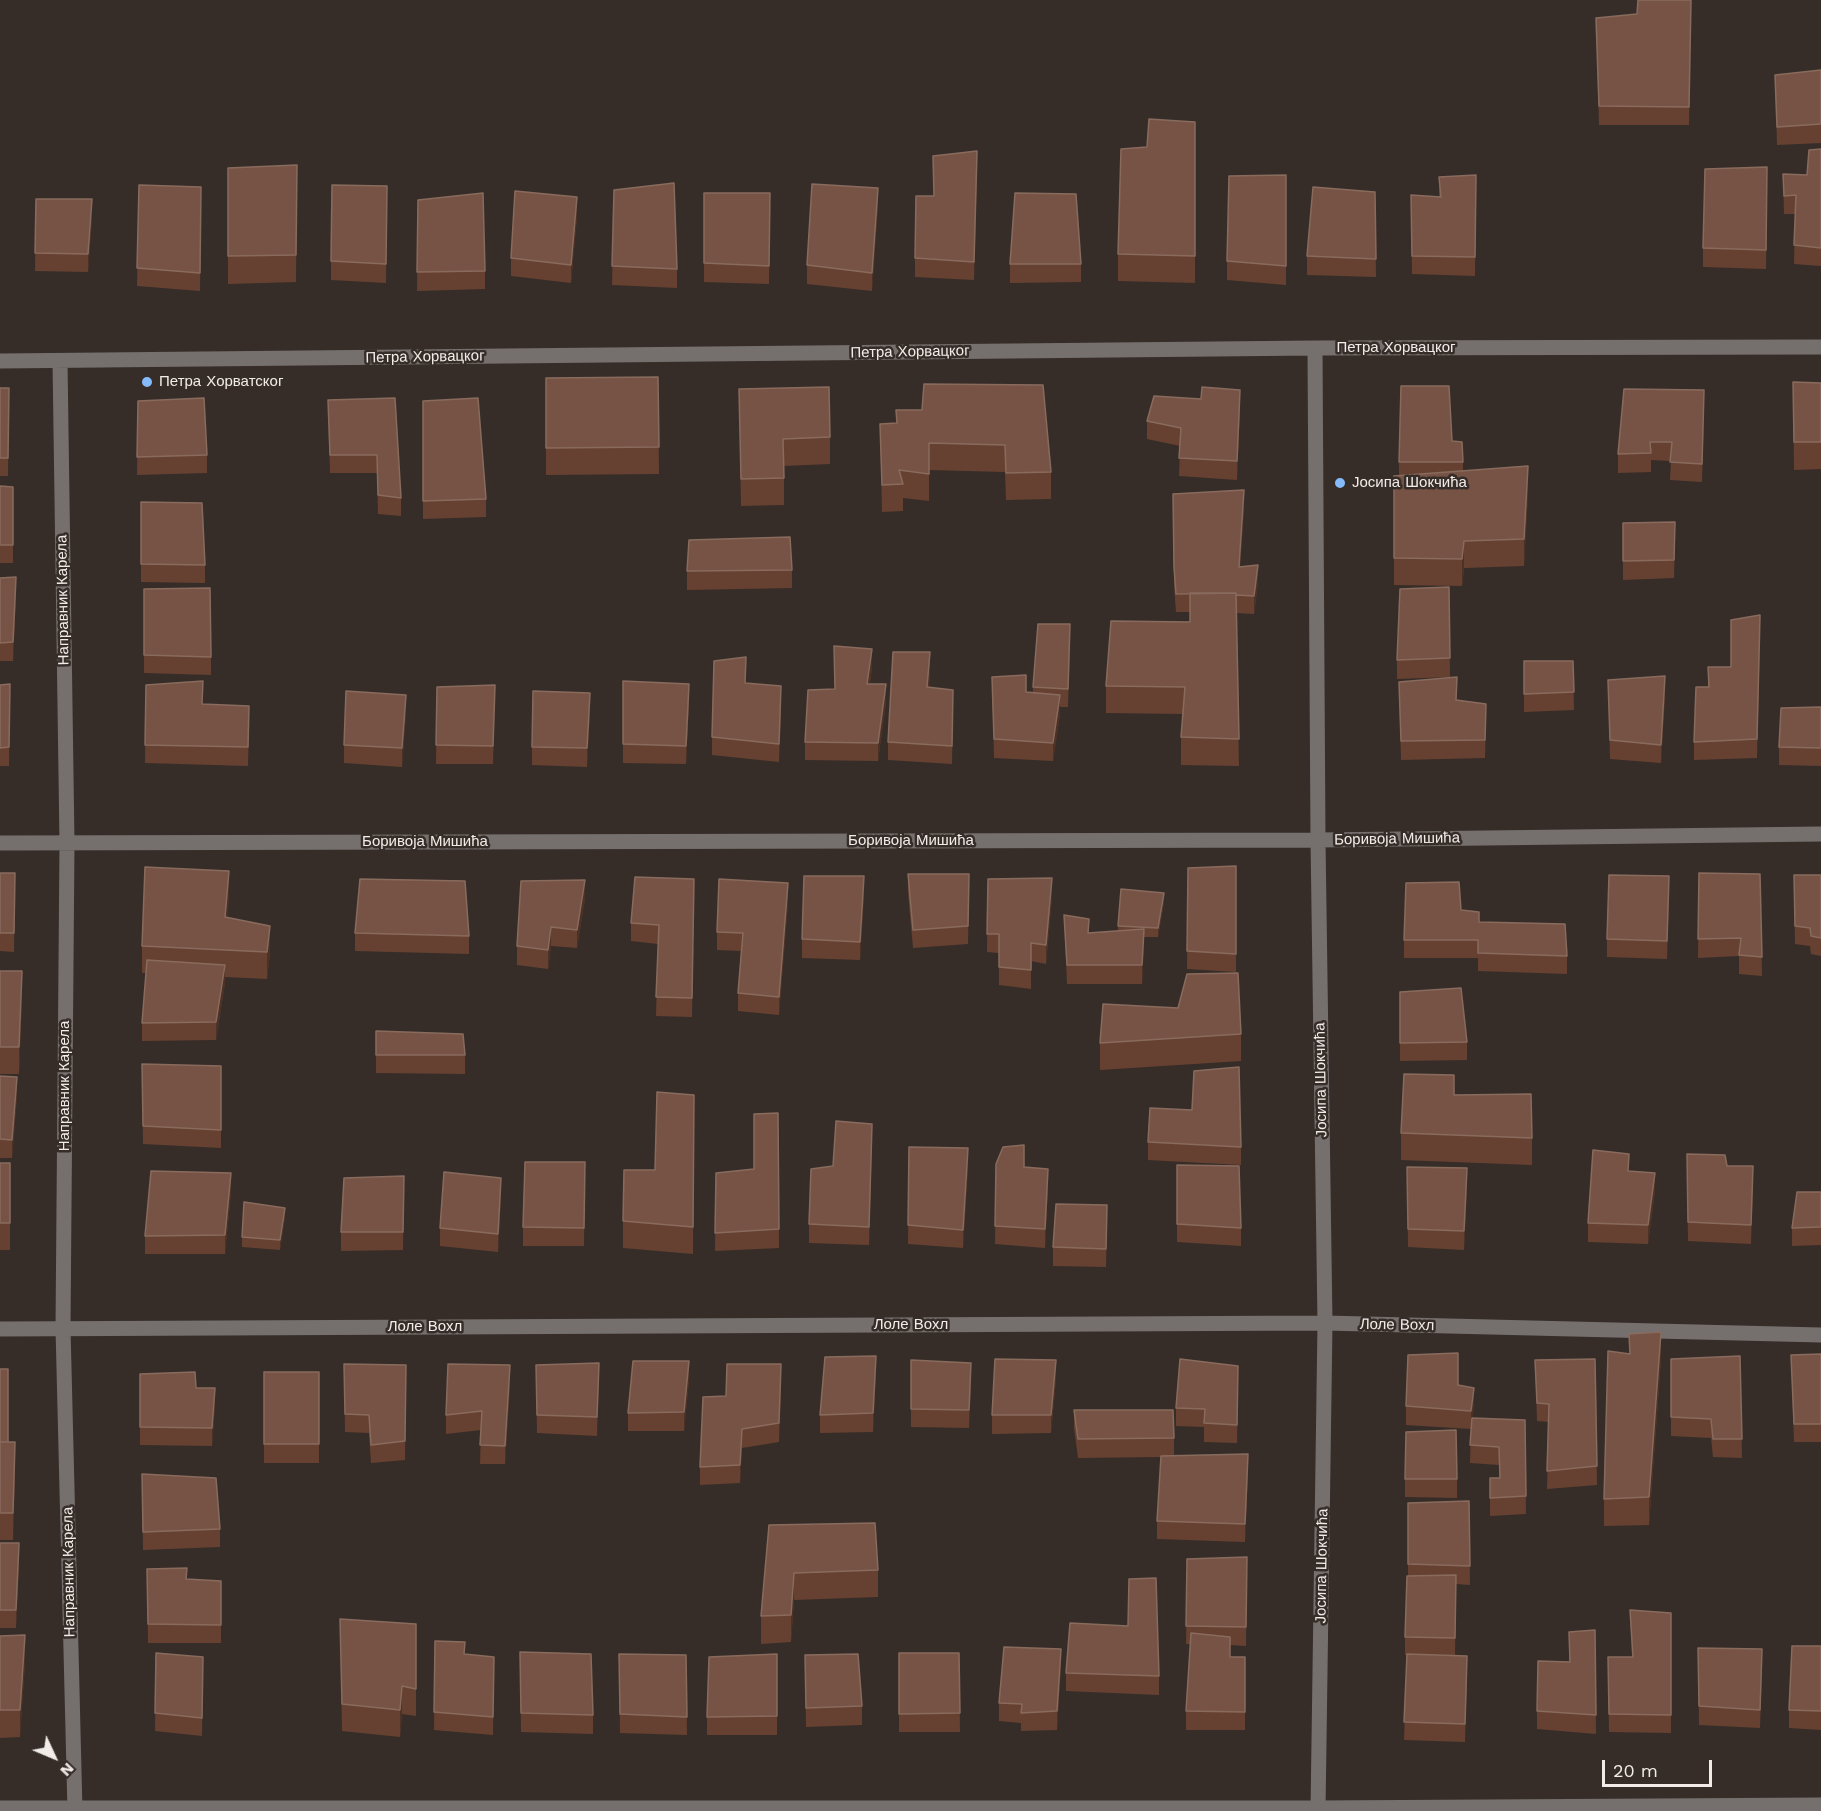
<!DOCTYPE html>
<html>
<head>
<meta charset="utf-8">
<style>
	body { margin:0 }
	#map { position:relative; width:1821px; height:1811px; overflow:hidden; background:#362d29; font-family:"Work Sans",sans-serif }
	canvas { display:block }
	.north { position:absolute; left:24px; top:1727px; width:60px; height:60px; -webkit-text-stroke:4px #362d29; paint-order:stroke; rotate:134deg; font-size:16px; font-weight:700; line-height:24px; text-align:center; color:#f2ece9 }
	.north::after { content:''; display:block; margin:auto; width:21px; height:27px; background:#f2ece9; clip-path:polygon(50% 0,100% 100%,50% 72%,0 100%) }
	.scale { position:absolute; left:1602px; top:1760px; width:110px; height:27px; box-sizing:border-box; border:3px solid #f2ece9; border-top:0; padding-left:8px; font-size:18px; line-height:21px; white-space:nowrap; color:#f2ece9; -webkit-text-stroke:4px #362d29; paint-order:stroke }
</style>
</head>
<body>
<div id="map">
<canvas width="1821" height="1811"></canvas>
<div class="north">N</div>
<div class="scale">20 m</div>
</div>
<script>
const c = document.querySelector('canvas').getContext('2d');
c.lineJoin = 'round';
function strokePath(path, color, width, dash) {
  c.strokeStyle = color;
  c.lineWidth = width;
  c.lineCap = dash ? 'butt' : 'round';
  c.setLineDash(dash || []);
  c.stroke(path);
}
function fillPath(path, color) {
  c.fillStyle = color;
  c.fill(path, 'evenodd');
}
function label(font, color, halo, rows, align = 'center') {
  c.font = font + ' "Work Sans",sans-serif';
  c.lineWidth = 5;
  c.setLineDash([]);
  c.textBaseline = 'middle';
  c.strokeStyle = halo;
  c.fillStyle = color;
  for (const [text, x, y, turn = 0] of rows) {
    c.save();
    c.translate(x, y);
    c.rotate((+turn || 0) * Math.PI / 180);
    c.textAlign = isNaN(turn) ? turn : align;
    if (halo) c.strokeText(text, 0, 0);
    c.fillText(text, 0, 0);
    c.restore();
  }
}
const minor = new Path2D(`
	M1315,348L1318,840L1325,1323L1318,1811
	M0,361L1315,348L1821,347
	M60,361L67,843L63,1328L75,1811
	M0,843L1318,840L1821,834
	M0,1329L1325,1323L1821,1335
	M0,1808H1318L1821,1805`);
const wall = new Path2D(`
	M1691,0L1689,125H1599L1596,18L1637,14Z
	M1821,70V143L1777,145L1775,75Z
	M1195,122V283L1118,281V254L1147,147Z
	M1821,149V266L1794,264L1795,214H1784L1783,174L1807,175Z
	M297,165L296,282L228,284V168Z
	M1767,167L1766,269L1703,267V248Z
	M977,169L974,280L915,277V258Z
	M1286,175V285L1227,280V261Z
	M1476,175L1475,276L1412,274L1411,195L1439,197V177Z
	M139,185L201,187L200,291L137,286Z
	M387,186L386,283L331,280V261Z
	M614,190L677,269V288L612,285Z
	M1375,192L1376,277L1307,275V256Z
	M704,193H770L769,284L704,282Z
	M36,199L92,218L88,272L35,271Z
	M418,200L485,271V289L417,291Z
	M878,206L872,291L807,284V265Z
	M577,216L571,283L511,276V258Z
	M1010,264H1081V282L1010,283Z
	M658,377L659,474L546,475V378Z
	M1793,382L1821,383V469L1794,470Z
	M924,384L1051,472V499L1006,500L1005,472L929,470V501L903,498V511L882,512L880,424L896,423V410H922Z
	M0,388H9L8,476H0Z
	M739,389L830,437V464L784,466V505L741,506Z
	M395,398L401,498V516L378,514L377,473H330L328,400Z
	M1201,399L1240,408L1237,480L1179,476L1180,446L1147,439V421Z
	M138,401L207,455V473L137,475Z
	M423,401L486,499V517L423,519Z
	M1704,408L1702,482L1670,480L1671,461L1651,460V472L1618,473V454Z
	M1452,441L1463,462V471L1528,493L1524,566L1464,568L1462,586L1394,585V476H1399V462Z
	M0,486L13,487V563H0Z
	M1173,494L1244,509L1240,566L1258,583L1254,614L1236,613L1239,766L1181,765V737L1183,714L1106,713V686L1190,622V612H1176L1174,585Z
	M141,502L205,565V583L141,582Z
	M1623,523L1675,540L1674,578L1623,580Z
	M792,570V588L687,590V571Z
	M0,578L16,596L13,661H0Z
	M1449,587L1450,677L1397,679V660Z
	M144,589L211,657V675L144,673Z
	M1760,633L1757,758L1694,760V742L1708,687V667H1731Z
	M1070,642L1068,707H1060V714L1053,761L994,758L992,677L1026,692H1033V687Z
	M1524,661H1573L1574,710L1524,712Z
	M872,667L870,684L886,702L878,761L805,760V742L835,689Z
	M930,671L929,687L953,708L952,764L888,760V742Z
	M1608,680L1665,695L1661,763L1610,759Z
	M623,681L689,702L686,764L623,763Z
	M1399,682L1457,700L1486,722L1485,758L1401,760Z
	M10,684L9,766H0V685Z
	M146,685L203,704L249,725L248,766L145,763Z
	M495,685L493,764H436L437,687Z
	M781,705L779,762L712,755V737Z
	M1821,707V766L1779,765V747Z
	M590,711L587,767L532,765V747Z
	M406,713L402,767L344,763V745Z
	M1236,866V972L1187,969L1188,868Z
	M0,873H15L14,952L0,951Z
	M1699,873L1760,874L1762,976L1739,974V956L1698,958Z
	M908,874L969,892L968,944L913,948L908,892Z
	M1794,875H1821V956L1811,954L1810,946L1795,944Z
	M694,879L692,1017L656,1016L658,944L631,941V923Z
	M988,879L1052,897L1046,964L1031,961V989L999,985V953L987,952Z
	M864,894L860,960L802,958V939Z
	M1669,894L1667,959L1607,957V939Z
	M229,898L227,917L270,953L267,979L225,977V983L216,1040L142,1041V1023L146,973H142V946Z
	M585,898L577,948L551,946L548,969L517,965V946Z
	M788,902L779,1015L738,1011V993L741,951L717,950V932Z
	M1164,902L1158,937H1144L1142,984H1067L1064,915L1089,933L1118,931V926Z
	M1461,910L1479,922L1567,956V974L1478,971V958H1404V940Z
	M355,933L469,936V954L355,951Z
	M0,971L22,998L19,1074H0Z
	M1400,992L1467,1042V1060L1400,1061Z
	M1178,1008L1241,1034V1061L1100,1070V1043Z
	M376,1031L465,1055V1074L376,1073Z
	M142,1064L221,1066V1148L143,1144Z
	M0,1076L17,1095L12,1158H0Z
	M694,1095L693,1254L623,1248V1221L655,1170Z
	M1454,1095L1532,1138V1165L1401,1160V1133Z
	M778,1113L779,1248L715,1251L716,1173L754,1169Z
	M872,1142L869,1245L809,1243V1224L833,1166Z
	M1148,1142L1241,1147V1165L1148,1160Z
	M909,1147L968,1166L963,1248L908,1244Z
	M1687,1154L1727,1166L1753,1184L1751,1244L1688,1241Z
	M585,1162L584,1246H523V1227Z
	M0,1163H10V1250H0Z
	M996,1164L1024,1167L1048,1187L1045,1248L995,1244Z
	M1177,1165L1241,1228V1246L1177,1242Z
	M1407,1167L1467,1186L1464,1250L1408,1247Z
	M1629,1171L1655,1191L1648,1244L1588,1242V1223Z
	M404,1176L403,1250L341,1251V1232Z
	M231,1192L225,1254H145V1236Z
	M1821,1192V1245L1792,1246V1228Z
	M501,1197L498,1252L440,1246V1228Z
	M285,1217L280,1250L242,1247V1237Z
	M1107,1223L1106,1267L1053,1266V1247Z
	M1629,1334L1661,1359L1649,1525L1604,1526V1499L1629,1353Z
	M1821,1354V1442H1794L1791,1355Z
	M1740,1356L1742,1458L1713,1457L1711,1438L1671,1436V1359Z
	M1595,1359L1597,1485L1547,1489L1549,1422L1537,1421L1535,1360Z
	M911,1360L971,1381L969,1428L911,1427Z
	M599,1363L597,1436L537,1433L536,1365Z
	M344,1364L406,1365L405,1460L371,1463L369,1433L345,1432Z
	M0,1369L8,1442L15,1469L13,1540H0Z
	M264,1372H319V1463H264Z
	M140,1374L196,1388L215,1406L212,1446L140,1445Z
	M876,1374L873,1432L820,1433V1415Z
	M1056,1379L1051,1433L992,1434V1415Z
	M689,1380L684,1431H628V1413Z
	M781,1382L779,1442L742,1448L740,1483L700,1485V1467L726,1396Z
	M510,1384L505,1464H480L481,1430L446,1434V1415Z
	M1238,1384L1237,1443L1204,1442V1427L1176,1426V1408Z
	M1458,1385L1474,1407L1472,1418L1525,1420L1526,1514L1490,1516V1478H1499V1465L1470,1463L1471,1429L1406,1425V1406Z
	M1074,1410L1174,1438V1455L1248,1472L1245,1542L1157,1539V1521L1161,1457L1078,1458L1074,1428Z
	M142,1474L220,1529V1547L143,1550Z
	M1405,1479H1457V1498L1405,1497Z
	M1469,1501L1470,1585L1456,1584L1455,1655L1467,1674L1465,1742L1404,1740L1407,1655H1405V1637L1408,1576V1503Z
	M769,1525L878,1570V1597L794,1600L791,1642L761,1644V1616Z
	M0,1543L19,1561L16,1628H0Z
	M1247,1557L1246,1646L1230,1645V1657H1245V1730H1186V1711L1190,1644H1186L1187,1559Z
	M147,1569L187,1579L221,1581V1643H148Z
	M1630,1610L1671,1613V1733L1609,1732L1608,1657H1632Z
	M340,1619L416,1624V1716L402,1714L400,1737L342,1731Z
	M1595,1630L1596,1734L1537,1729V1711L1569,1662V1632Z
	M0,1636L25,1662L20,1737L0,1738Z
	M435,1641L465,1654L494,1657L493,1735L434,1730Z
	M1821,1646V1730L1789,1728V1710Z
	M1698,1648L1762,1668L1760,1728L1699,1725Z
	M520,1652L593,1715V1734L521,1732Z
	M156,1653L203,1657L202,1736L155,1731Z
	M899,1653H959L960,1732H899Z
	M619,1654L686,1655L687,1735L620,1733Z
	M777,1654V1735H707V1717Z
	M805,1655L862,1706V1725L806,1727Z
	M1061,1667L1057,1730L1021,1731V1723L999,1721V1703Z
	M1066,1673L1159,1676V1695L1066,1691Z`);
const shadedWall = new Path2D(`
	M977,151V169L974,280V262Z
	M878,188V206L872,291V273Z
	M577,197V216L571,283V265Z
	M92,199V218L88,272V254Z
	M1240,390V408L1237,480V461Z
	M1528,466V493L1524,566V539Z
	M1244,490V509L1239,585V567Z
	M1464,541V568L1462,586V559Z
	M1258,565V583L1254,614V596Z
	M16,577V596L13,661V642Z
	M1070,624V642L1068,707V689Z
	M872,649V667L867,703V684Z
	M930,652V671L927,705V687Z
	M1665,676V695L1661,763V745Z
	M689,684V702L686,764V746Z
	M886,684V702L878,761V743Z
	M781,686V705L779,762V744Z
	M590,693V711L587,767V748Z
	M406,695V713L402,767V748Z
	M1060,695V714L1053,761V743Z
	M229,871V898L225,944V917Z
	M864,876V894L860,960V942Z
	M1669,876V894L1667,959V941Z
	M1052,878V897L1046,964V945Z
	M585,880V898L577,948V930Z
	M788,883V902L779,1015V997Z
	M1164,893V902L1158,937V928Z
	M270,926V953L267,979V952Z
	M551,927V946L548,969V950Z
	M1144,929V948L1142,984V965Z
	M225,965V983L216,1040V1022Z
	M22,971V998L19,1074V1047Z
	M17,1077V1095L12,1158V1140Z
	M968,1148V1166L963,1248V1230Z
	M1753,1166V1184L1751,1244V1225Z
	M1467,1168V1186L1464,1250V1231Z
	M1048,1169V1187L1045,1248V1229Z
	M231,1173V1192L225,1254V1235Z
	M1655,1173V1191L1648,1244V1225Z
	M501,1178V1197L498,1252V1234Z
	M1107,1205V1223L1106,1267V1249Z
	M285,1208V1217L280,1250V1240Z
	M1661,1332V1359L1649,1525V1497Z
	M876,1356V1374L873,1432V1413Z
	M1056,1360V1379L1051,1433V1415Z
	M689,1361V1380L684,1431V1412Z
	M971,1363V1381L969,1428V1410Z
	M781,1364V1382L779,1442V1423Z
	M510,1365V1384L505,1464V1446Z
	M215,1388V1406L212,1446V1428Z
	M1474,1388V1407L1471,1429V1411Z
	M742,1429V1448L740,1483V1465Z
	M15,1442V1469L13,1540V1513Z
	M1248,1454V1472L1245,1542V1524Z
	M19,1543V1561L16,1628V1610Z
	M794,1573V1600L791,1642V1615Z
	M25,1635V1662L20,1737V1710Z
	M1061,1649V1667L1057,1730V1711Z
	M402,1686V1714L400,1737V1710Z`);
const building = new Path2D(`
	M1638,0H1691L1689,107L1599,106L1596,18L1637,14Z
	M1821,70V124L1777,127L1775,75Z
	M1149,119L1195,122V256L1118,254L1121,149L1147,147Z
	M1821,149V248L1794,245L1796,195L1784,196L1783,174L1807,175L1809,150Z
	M977,151L974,262L915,258L916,196H934L933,156Z
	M297,165L296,255L228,256V168Z
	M1767,167L1766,250L1703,248L1705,169Z
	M1286,175V266L1227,261L1229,176Z
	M1476,175L1475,257L1412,256L1411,195L1441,197L1439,177Z
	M674,183L677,269L612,266L614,190Z
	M812,184L878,188L872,273L807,265Z
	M139,185L201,187L200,273L137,268Z
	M332,185L387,186L386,264L331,261Z
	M1313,187L1375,192L1376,259L1307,256Z
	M515,191L577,197L571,265L511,258Z
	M483,193L485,271L417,272L418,200Z
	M704,193H770L769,266L704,263Z
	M1015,193L1076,194L1081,264H1010Z
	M36,199H92L88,254L35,253Z
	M658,377L659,447L546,448V378Z
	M1793,382L1821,383V442H1794Z
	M924,384L1043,385L1051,472L1006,473L1005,445L929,443V474L899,470L903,484L882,485L880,424L897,423L896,410H922Z
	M1401,386H1449L1452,441L1462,442L1463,462H1399Z
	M829,387L830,437L783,439L784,478L741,479L739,389Z
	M1202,387L1240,390L1237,461L1179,458L1181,428L1147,421L1154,396L1201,399Z
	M0,388H9L8,458H0Z
	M1624,389L1704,390L1702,464L1670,462L1672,442H1650L1651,453L1618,454Z
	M204,398L207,455L137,457L138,401Z
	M395,398L401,498L378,495L377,455H330L328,400Z
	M478,398L486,499L423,501V401Z
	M1528,466L1524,539L1464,541L1462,559L1394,558V476Z
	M0,486L13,487V545H0Z
	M1244,490L1239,567L1258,565L1254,596L1236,595V593L1176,594L1174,567L1173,494Z
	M141,502L202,503L205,565L141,564Z
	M1675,522L1674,560L1623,561V523Z
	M790,537L792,570L687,571L689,540Z
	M16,577L13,642L0,643V578Z
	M1449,587L1450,658L1397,660L1400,589Z
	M210,588L211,657L144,655V589Z
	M1190,593H1236L1239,739L1181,737L1185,687L1106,686L1111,621L1190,622Z
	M1760,615L1757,739L1694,742L1696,687H1709L1708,667H1731V620Z
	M1038,624H1070L1068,689L1033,687Z
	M834,646L872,649L867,684H886L878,743L805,742L808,690L835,689Z
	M893,652H930L927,687L953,690L952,746L888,742Z
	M746,657L745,683L781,686L779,744L712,737L714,661Z
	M1524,661H1573L1574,692L1524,694Z
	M1026,675V692L1060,695L1053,743L994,739L992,677Z
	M1665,676L1661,745L1610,740L1608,680Z
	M1457,677L1456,700L1486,704L1485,740L1401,741L1399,682Z
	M203,681L202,704L249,706L248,747L145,745L146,685Z
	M623,681L689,684L686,746L623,744Z
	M10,684L9,747L0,748V685Z
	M495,685L493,746L436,745L437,687Z
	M346,691L406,695L402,748L344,745Z
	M533,691L590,693L587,748L532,747Z
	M1821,707V748L1779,747L1781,708Z
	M1236,866V954L1187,951L1188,868Z
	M145,867L229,871L225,917L270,926L267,952L142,946Z
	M0,873H15L14,933H0Z
	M1699,873L1760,874L1762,957L1739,955L1741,938L1698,939Z
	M908,874H969L968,926L913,930Z
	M1609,875L1669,876L1667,941L1607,939Z
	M1794,875H1821V938L1811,936L1810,928L1795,926Z
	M804,876H864L860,942L802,939Z
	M635,877L694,879L692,998L656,997L659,925L631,923Z
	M1052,878L1046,945L1031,943V970L999,967V934H987L988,879Z
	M360,879L465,881L469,936L355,933Z
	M719,879L788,883L779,997L738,993L743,933L717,932Z
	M585,880L577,930L551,927L548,950L517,946L521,881Z
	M1459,882L1461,910L1479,912V922L1565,924L1567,956L1478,953V940H1404L1406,883Z
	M1121,889L1164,893L1158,928L1118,926Z
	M1064,915L1089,919L1088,933L1144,929L1142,965H1067Z
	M147,960L225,965L216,1022L142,1023Z
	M0,971H22L19,1047H0Z
	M1238,973L1241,1034L1100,1043L1103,1004L1178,1008L1187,974Z
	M1461,988L1467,1042L1400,1043V992Z
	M376,1031L463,1034L465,1055H376Z
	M142,1064L221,1066V1130L143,1126Z
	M1239,1067L1241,1147L1148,1142L1150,1108L1192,1110L1194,1071Z
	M1404,1074L1454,1075V1095L1531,1094L1532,1138L1401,1133Z
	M0,1076L17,1077L12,1140L0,1139Z
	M657,1092L694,1095L693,1227L623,1221L624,1170H655Z
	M778,1113L779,1229L715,1233L716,1173L754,1169V1114Z
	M836,1121L872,1124L869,1227L809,1224L811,1169L833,1166Z
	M1024,1145V1167L1048,1169L1045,1229L995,1226L996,1164L1003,1147Z
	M909,1147L968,1148L963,1230L908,1225Z
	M1593,1150L1629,1154L1628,1171L1655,1173L1648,1225L1588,1223Z
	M1687,1154L1725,1155L1727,1166H1753L1751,1225L1688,1222Z
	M525,1162H585L584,1228L523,1227Z
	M0,1163H10V1223H0Z
	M1177,1165L1239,1166L1241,1228L1177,1224Z
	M1407,1167L1467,1168L1464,1231L1408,1229Z
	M151,1171L231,1173L225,1235L145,1236Z
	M444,1172L501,1178L498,1234L440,1228Z
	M404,1176L403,1232H341L344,1178Z
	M1797,1192H1821V1227L1792,1228Z
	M244,1202L285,1208L280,1240L242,1237Z
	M1056,1204L1107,1205L1106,1249L1053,1247Z
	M1661,1332L1649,1497L1604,1499L1608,1351L1630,1354L1629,1334Z
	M1458,1353V1385L1474,1388L1471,1411L1406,1406L1408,1355Z
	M1821,1354V1424H1794L1791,1355Z
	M876,1356L873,1413L820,1415L825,1357Z
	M1740,1356L1742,1439H1713L1711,1419L1671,1417V1359Z
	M995,1359L1056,1360L1051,1415H992Z
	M1180,1359L1238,1366L1237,1425L1204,1423L1205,1409L1176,1408Z
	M1595,1359L1597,1466L1547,1471L1549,1404L1537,1403L1535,1360Z
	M911,1360L971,1363L969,1410L911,1409Z
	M633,1361H689L684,1412L628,1413Z
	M599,1363L597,1417L537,1415L536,1365Z
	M344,1364L406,1365L405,1441L371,1445L369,1415L345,1414Z
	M448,1364L510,1365L505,1446L480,1445L482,1411L446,1415Z
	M727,1364H781L779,1423L742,1429L740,1465L700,1467L703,1397L726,1396Z
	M0,1369H8V1442H0Z
	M195,1372L196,1388H215L212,1428L140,1427V1374Z
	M264,1372H319V1444H264Z
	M1074,1410H1173L1174,1438L1078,1439Z
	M1472,1418L1525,1420L1526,1496L1490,1498V1478H1500L1499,1447L1470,1445Z
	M1456,1430L1457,1479H1405L1406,1432Z
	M0,1442H15L13,1513H0Z
	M1248,1454L1245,1524L1157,1521L1161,1456Z
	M142,1474L216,1478L220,1529L143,1532Z
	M1469,1501L1470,1566L1408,1564V1503Z
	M875,1523L878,1570L794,1573L791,1615L761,1616L769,1525Z
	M0,1543H19L16,1610H0Z
	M1247,1557L1246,1627L1186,1626L1187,1559Z
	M187,1568L186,1579L221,1581V1625L148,1624L147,1569Z
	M1456,1575L1455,1638L1405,1637L1407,1576Z
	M1156,1578L1159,1676L1066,1673L1070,1623L1128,1626L1129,1579Z
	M1630,1610L1671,1613V1715L1609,1714L1608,1657H1633Z
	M340,1619L416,1624V1689L402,1686L400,1710L342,1704Z
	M1595,1630L1596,1715L1537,1711L1538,1661L1570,1662L1569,1632Z
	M1191,1633L1230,1637V1657H1245V1712L1186,1711Z
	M25,1635L20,1710H0V1636Z
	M435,1641L465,1642L464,1654L494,1657L493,1717L434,1712Z
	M1792,1646H1821V1711L1789,1710Z
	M1004,1647L1061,1649L1057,1711L1021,1713L1022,1704L999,1703Z
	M1698,1648L1762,1649L1760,1710L1699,1706Z
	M520,1652L591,1654L593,1715L521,1713Z
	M156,1653L203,1657L202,1718L155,1713Z
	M899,1653H959L960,1713L899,1714Z
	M619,1654L686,1655L687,1717L620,1714Z
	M777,1654V1716L707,1717L709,1657Z
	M858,1654L862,1706L806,1708L805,1655Z
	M1407,1654L1467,1656L1465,1724L1404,1722Z`);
const markers = [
	[147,382,6,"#86bbfb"],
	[1340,483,6,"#86bbfb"]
];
const streetNames = [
	["Петра Хорвацког",1396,348],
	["Петра Хорвацког",910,352,-1],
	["Петра Хорвацког",425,357,-1],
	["Направник Карела",63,600,-91],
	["Боривоја Мишића",1397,839,-1],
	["Боривоја Мишића",911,841],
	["Боривоја Мишића",425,842],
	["Јосипа Шокчића",1321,1080,-91],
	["Направник Карела",65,1086,-90],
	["Лоле Вохл",911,1325],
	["Лоле Вохл",1397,1325,1],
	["Лоле Вохл",425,1327],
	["Јосипа Шокчића",1322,1566,-89],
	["Направник Карела",69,1572,-91]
];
const poiNames = [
	["Петра Хорватског",159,382],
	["Јосипа Шокчића",1352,483]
];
strokePath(minor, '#75706e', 15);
fillPath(wall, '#664131');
fillPath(shadedWall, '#4d3125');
fillPath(building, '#765345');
strokePath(building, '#896b5e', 1.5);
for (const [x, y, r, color] of markers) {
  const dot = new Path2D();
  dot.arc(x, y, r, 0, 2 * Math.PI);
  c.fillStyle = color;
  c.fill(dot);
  strokePath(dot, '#362d29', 2);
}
label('15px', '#f2ece9', '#362d29', streetNames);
label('15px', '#f2ece9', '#362d29', poiNames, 'left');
</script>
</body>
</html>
